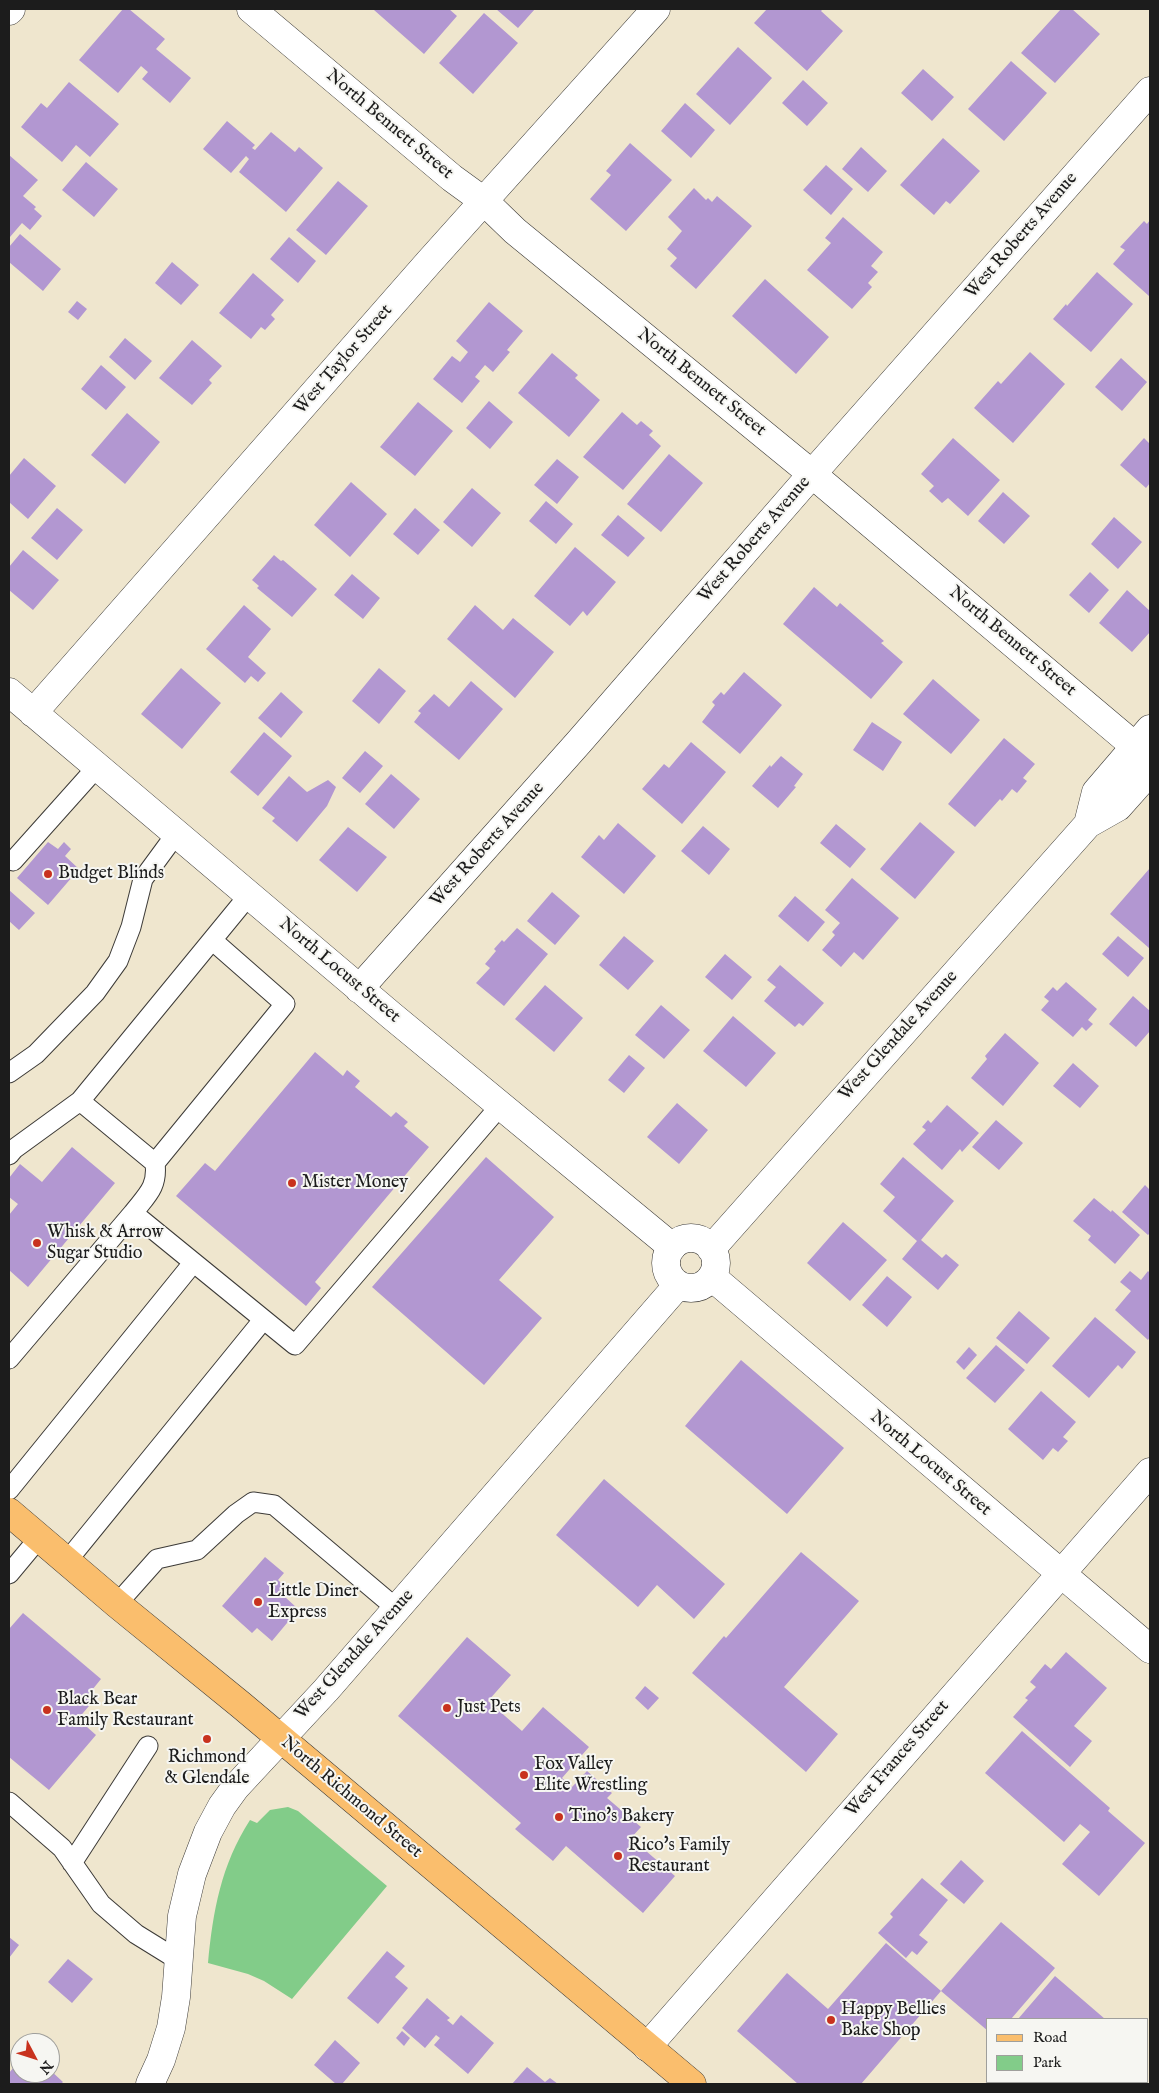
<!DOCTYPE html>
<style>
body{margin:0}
#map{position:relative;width:1159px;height:2093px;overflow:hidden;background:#efe6ce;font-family:"IM FELL English",serif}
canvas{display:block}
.frame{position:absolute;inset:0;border:10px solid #1c1c1c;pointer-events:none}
.legend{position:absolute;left:986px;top:2018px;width:162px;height:65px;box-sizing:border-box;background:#f6f6f2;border:1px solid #9f9f9c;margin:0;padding:6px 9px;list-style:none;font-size:15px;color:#1c1c1c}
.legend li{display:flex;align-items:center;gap:10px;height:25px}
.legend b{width:25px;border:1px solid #9f9f9c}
.north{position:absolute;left:10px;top:2033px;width:50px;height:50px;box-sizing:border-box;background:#f6f6f2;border:1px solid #9f9f9c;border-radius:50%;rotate:130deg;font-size:14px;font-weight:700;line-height:20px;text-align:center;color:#1c1c1c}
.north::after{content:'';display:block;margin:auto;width:18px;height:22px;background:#c8321e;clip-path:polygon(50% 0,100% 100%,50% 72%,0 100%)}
</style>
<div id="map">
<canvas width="1159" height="2093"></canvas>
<div class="frame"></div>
<ul class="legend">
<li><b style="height:6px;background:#fabe6d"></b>Road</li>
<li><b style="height:14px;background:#82cc89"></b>Park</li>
</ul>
<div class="north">N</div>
</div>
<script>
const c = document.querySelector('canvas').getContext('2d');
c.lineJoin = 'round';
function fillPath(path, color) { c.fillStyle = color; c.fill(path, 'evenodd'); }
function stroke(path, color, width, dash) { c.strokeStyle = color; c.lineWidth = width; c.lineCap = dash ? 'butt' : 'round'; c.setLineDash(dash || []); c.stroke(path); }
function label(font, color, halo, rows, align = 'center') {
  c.font = font + ' "IM FELL English",serif'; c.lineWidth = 4; c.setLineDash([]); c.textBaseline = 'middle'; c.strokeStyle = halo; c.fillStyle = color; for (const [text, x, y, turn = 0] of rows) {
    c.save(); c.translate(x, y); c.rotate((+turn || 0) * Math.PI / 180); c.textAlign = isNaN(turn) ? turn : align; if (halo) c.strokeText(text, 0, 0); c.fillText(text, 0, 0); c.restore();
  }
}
fillPath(new Path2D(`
 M288,1807l10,4 89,75 -95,113 -28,-18 -16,-7 -40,-11c5,-52 13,-98 42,-143l7,3 13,-13z`), '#82cc89');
fillPath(new Path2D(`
 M123,9h6l36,30 -9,10 35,29 -21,25 -28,-24 6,-7 -7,-6 -23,27 -39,-33z
 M375,9h74l8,7 -33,38 -50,-44z
 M496,9h39l-17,19z
 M767,9h56l-2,2 22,20 -36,40 -53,-48z
 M1061,9h11l28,25 -45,49 -34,-30z
 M484,13l34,30 -45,51 -34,-31z
 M738,47l34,31 -42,47 -34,-31z
 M1011,61l36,32 -43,48 -36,-32z
 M923,69l31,28 -22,24 -31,-28z
 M803,80l25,23 -21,23 -25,-23z
 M69,82l50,42 -29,33 -14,-12 -14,17 -41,-35 20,-24 6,5z
 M685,103l30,27 -24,28 -30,-27z
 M227,121l28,24 -3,3 3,2 16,-18 24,20 4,-5 24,21 -37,44 -47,-40 10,-13 -3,-3 -15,17 -28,-24z
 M943,138l37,33 -30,33 -4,-3 -12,14 -34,-30z
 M630,143l42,37 -46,51 -36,-32 21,-24 -5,-4z
 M861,147l26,24 -19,21 -26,-23z
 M9,155l29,25 -15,16 13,11 -2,2 8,7 -12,14 -8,-7 -12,14z
 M86,162l32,27 -24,28 -32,-27z
 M826,165l27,24 -22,26 -28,-25z
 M338,181l30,25 -42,49 -30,-25z
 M694,188l12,12 2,-2 4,4 5,-6 35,30 -56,63 -26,-23 7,-8 -10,-9 15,-18 -14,-14z
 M843,217l40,35 -12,14 7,6 -10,11 4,4 -20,22 -45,-39 24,-27 -6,-5z
 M1150,220v75l-1,1 -36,-32 12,-14 -5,-3 24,-26 3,3z
 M20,234l41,35 -18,22 -34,-29v-15z
 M289,237l27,24 -18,22 -28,-24z
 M172,262l27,23 -18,20 -26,-22z
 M1097,272l36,32 -42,48 -38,-33 13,-15 1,2z
 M253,273l31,27 -13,15 4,4 -10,11 -4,-3 -10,12 -32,-26z
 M765,279l64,58 -33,37 -64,-58z
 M77,301l10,8 -9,11 -10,-8z
 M489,302l34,29 -16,19 3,2 -17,20 -8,-7 -10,12 5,4 -18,22 -29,-24 19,-23 8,6 8,-10 -12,-11z
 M125,338l27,23 -17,19 -26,-23z
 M192,340l30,26 -13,14 3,3 -20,22 -33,-27z
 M1030,352l35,32 -52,59 -39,-35 24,-27 3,3z
 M552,353l26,22 -3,3 25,22 -31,37 -51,-44z
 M1121,358l26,24 -25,29 -27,-24z
 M101,365l25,22 -20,23 -25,-21z
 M489,401l24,21 -23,27 -24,-21z
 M418,402l35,29 -38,45 -35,-29z
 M622,412l15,13 4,-4 12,10 -4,4 12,11 -38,44 -40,-33z
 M127,413l33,29 -35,42 -34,-29z
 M953,438l47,42 -32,36 -20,-18 -6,5 -13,-12 5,-5 -13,-12z
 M1144,438l6,6v39l-4,5 -26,-23z
 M669,454l34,29 -42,49 -34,-28z
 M24,458l32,28 -28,33 -19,-17v-26z
 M557,459l22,18 -22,27 -23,-19z
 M351,482l36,32 -37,43 -36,-32z
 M472,488l29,25 -29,34 -29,-25z
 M1003,492l27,24 -26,28 -26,-23z
 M546,501l27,23 -17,20 -27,-23z
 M57,508l26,22 -26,30 -26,-22z
 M415,508l25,22 -22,25 -25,-21z
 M618,515l27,23 -17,19 -27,-22z
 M1114,517l28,25 -24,27 -27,-25z
 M575,547l41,35 -29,34 -4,-5 -13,15 -36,-30z
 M23,550l36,30 -26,30 -24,-20v-23z
 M274,555l7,6 2,-1 34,29 -25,28 -35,-29 2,-2 -7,-6z
 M1090,572l19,18 -20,23 -20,-18z
 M352,574l28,24 -17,21 -29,-24z
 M814,587l23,20 3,-4 44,38 -3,2 22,19 -32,37 -88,-75z
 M1127,590l23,21v21l-18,20 -33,-29z
 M244,605l27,24 -23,28 18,16 -8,9 -7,-6 -6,7 -39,-34z
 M475,605l28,25 10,-12 41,34 -39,46 -68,-59z
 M181,668l40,35 -39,46 -41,-35z
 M379,668l27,23 -27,33 -27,-23z
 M744,672l38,33 -42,49 -38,-32 13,-17 -3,-3 9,-10 3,3z
 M933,679l47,41 -29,34 -48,-40z
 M471,681l32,28 -44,51 -45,-38 7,-9 -3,-2 16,-17 15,13z
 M281,692l22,20 -22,26 -23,-20z
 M872,722l30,20 -19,29 -30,-21z
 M264,732l28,24 -34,40 -28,-24z
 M1004,738l31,26 -12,14 4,3 -10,12 -5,-4 -10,12 -2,-2 -25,28 -27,-23z
 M691,742l35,30 -44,52 -40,-35 22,-25 5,4z
 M365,751l18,15 -23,27 -18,-15z
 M781,756l22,18 -9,12 2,1 -18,21 -26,-22 18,-21 1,2z
 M391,774l29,25 -26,30 -29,-25z
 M289,776l18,16 21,-12 8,7 -9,19 -30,36 -25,-21 3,-3 -13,-10z
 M920,822l35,30 -40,47 -35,-30z
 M618,823l38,33 -32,38 -43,-37 18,-22 5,5z
 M836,824l30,25 -16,19 -30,-25z
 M703,826l27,23 -21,26 -28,-24z
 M348,827l39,30 -30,35 -38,-32z
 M48,842l10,7 6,-7 7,7 -6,7 14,13 -31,36 -31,-27z
 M1150,868v79l-1,1 -39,-34z
 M852,878l47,40 -36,42 -9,-8 -13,15 -19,-17 13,-15 -3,-3 8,-9 -15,-13z
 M9,890l26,23 -16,17 -10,-9z
 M552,892l28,24 -25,29 -28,-24z
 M795,896l30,26 -17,20 -30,-26z
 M517,928l31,26 -44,52 -28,-23 14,-15 -5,-4 11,-13 -2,-2 8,-9 2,2z
 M624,936l30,25 -26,29 -29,-25z
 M1118,936l26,22 -16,19 -26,-23z
 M725,954l27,23 -20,23 -27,-23z
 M780,965l44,38 -21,23 -4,-3 -4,4 -31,-26 12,-14 -9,-7z
 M1066,982l31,27 -9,11 5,4 -7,7 -4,-4 -9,10 -32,-27 8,-9 -5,-4 9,-10 4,4z
 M545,985l38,33 -29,34 -39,-33z
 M1133,996l17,15v20l-14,16 -27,-23z
 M661,1005l29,25 -26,29 -29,-24z
 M733,1016l43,37 -30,34 -43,-36z
 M1005,1033l34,30 -36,43 -32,-28 16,-19 -2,-3z
 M315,1052l28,24 4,-6 13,11 -5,6 36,30 5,-5 12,10 -4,4 25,21 -114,135 6,6 -15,18 -130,-110 29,-33 10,8z
 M629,1055l16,13 -21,25 -16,-13z
 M1073,1063l26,23 -19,22 -27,-22z
 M677,1103l31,27 -29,34 -32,-27z
 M947,1105l32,28 -17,19 -2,-3 -18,21 -29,-26 13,-14 -4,-3 6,-7 3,3z
 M996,1120l27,23 -24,27 -27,-23z
 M72,1147l43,36 -87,104 -19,-17v-55l9,-11 -9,-7v-19l11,-14 22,18z
 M486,1157l68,60 -55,63 43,38 -58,67 -112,-98z
 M903,1157l51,44 -33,39 21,18 4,-4 13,11 -21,25 -36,-31 15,-18 -34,-30 12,-14 -15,-13z
 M1145,1185l5,5v43l-2,2 -26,-23z
 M1094,1198l17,14 1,-2 28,25 -25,29 -27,-24 3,-4 -18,-15z
 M843,1222l44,38 -37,41 -43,-38z
 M1130,1271l11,9 7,-9 2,2v64l-2,3 -33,-30 16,-19 -11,-9z
 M887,1276l25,21 -25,30 -25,-22z
 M1019,1311l31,27 -23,26 -31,-26z
 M1095,1317l41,35 -14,17 -4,-4 -29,33 -37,-32z
 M996,1345l29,25 -30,33 -29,-25z
 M969,1347l8,8 -13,15 -8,-8z
 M741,1360l103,88 -57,66 -102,-88z
 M1041,1391l35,31 -13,15 5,4 -10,11 -5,-4 -10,12 -35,-31z
 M604,1479l121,105 -31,35 -37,-34 -19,22 -82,-72z
 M801,1552l58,49 -75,86 54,47 -32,38 -114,-99 32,-37 2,2z
 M265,1557l19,16 -6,7 12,11 -5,6 12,11 -7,7 2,2 -20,24 -15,-13 -5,5 -30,-27z
 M23,1613l78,66 -13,16 6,5 -16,19 18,16 -47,55 -40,-33v-128z
 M467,1637l44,38 -23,26 34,30 21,-24 46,40 -27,31 10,9 15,-16 25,22 -5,5 34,29 -10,11 44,38 -32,37 -77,-67 -13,15 -38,-32 6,-6 -123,-107z
 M1066,1652l41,36 -33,38 18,15 -22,26 -57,-50 15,-17 -3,-2 11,-11 -6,-5 15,-18 6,5z
 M645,1686l14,12 -11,12 -13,-12z
 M1022,1731l88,77 -2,3 37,32 -46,53 -37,-32 28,-32 -10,-8 -16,18 -79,-69z
 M961,1860l23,21 -20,23 -24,-20z
 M922,1878l26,22 -29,35 9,7 -11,13 -5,-4 -6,7 -28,-25 15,-16 -3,-3z
 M1001,1922l54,46 -44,51h-23v12l-47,-40z
 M9,1937l10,8 -10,13z
 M886,1943l55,48 -80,93h-63l-61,-53 50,-58 41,36z
 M387,1951l18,15 -10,11 13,11 -30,36 -31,-26z
 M68,1959l25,20 -21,24 -24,-21z
 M1055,1976l50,43h-87z
 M427,1998l23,20 -3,2 6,5 8,-10 33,28 -26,31 -34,-29 6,-7 -4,-3 -11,13 -23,-20z
 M402,2031l8,7 -6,8 -8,-8z
 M335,2040l25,23 -18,21h-6l-22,-19z
 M20,2060v13h30v-3l13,12 -2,2h-52v-11z
 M527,2067l18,15 5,-4 8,6h-46z
 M987,2082h84l-2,2h-85z`), '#b297d1');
const service = new Path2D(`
 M13,861l84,-94
 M9,1073l27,-19 59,-61 23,-32 13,-34 12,-48 33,-45
 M80,1101l169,-206
 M9,1155l5,-6 66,-48 75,62c3,24 -8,32 -22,50l162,132 205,-239
 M155,1163l130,-159 -73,-64
 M9,1359l124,-146
 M9,1490l184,-227
 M67,1561l196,-241
 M9,1574l30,-36
 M117,1604l40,-45 40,-9 39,-36 17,-12 21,3 123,104
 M9,1802l53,46 39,56 35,30 42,26
 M72,1863l76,-117`);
const minor = new Path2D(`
 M251,9l201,169 33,24 30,29 297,243 338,285
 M9,11l2,-2
 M9,692l383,324 280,231
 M33,713l396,-451 227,-253
 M359,989l220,-247 233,-268 338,-383
 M712,1277l438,372
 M647,2047l503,-575`);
const tertiary = new Path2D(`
 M1088,824l8,-32 54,-63
 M666 1263a25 25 0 1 1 50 0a25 25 0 1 1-50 0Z
 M711,1249l377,-425 30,-17 32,-36
 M150,2084l11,-24 10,-32 5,-31 6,-81 10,-42 16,-42 14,-26 13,-18 91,-98 352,-405`);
const primary = new Path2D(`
 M9,1512l108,92 124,101 451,379`);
stroke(service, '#3c3a37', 21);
stroke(minor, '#3c3a37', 29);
stroke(tertiary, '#3c3a37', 29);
stroke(primary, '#3c3a37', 29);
stroke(service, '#fff', 19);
stroke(minor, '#fff', 28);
stroke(tertiary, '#fff', 28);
stroke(primary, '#fabe6d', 28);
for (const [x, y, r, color] of [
 [48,874,5,"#c8321e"],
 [292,1183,5,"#c8321e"],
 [37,1243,5,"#c8321e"],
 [258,1602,5,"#c8321e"],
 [447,1708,5,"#c8321e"],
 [47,1710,5,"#c8321e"],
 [207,1739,5,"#c8321e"],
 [524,1775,5,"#c8321e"],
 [559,1817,5,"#c8321e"],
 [618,1856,5,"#c8321e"],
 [831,2020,5,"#c8321e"]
]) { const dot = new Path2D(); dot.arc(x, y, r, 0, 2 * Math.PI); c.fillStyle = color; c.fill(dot); stroke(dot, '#f6f6f2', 2); }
label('18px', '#1c1c1c', '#f6f6f2', [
 ["North Bennett Street",389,125,40],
 ["West Roberts Avenue",1022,236,-49],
 ["West Taylor Street",344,360,-49],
 ["North Bennett Street",701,383,39],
 ["West Roberts Avenue",755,540,-49],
 ["North Bennett Street",1012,642,40],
 ["West Roberts Avenue",488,845,-48],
 ["North Locust Street",339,971,40],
 ["West Glendale Avenue",899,1036,-48],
 ["North Locust Street",930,1464,40],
 ["West Glendale Avenue",355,1655,-48],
 ["West Frances Street",898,1759,-49],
 ["North Richmond Street",351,1798,40]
]);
label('18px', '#1c1c1c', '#f6f6f2', [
 ["Budget Blinds",58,874],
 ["Mister Money",302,1183],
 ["Whisk & Arrow",47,1233],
 ["Sugar Studio",47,1254],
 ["Little Diner",268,1592],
 ["Express",268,1613],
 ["Black Bear",57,1700],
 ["Family Restaurant",57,1721],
 ["Just Pets",457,1708],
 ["Richmond",207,1758,"center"],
 ["& Glendale",207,1779,"center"],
 ["Fox Valley",534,1765],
 ["Elite Wrestling",534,1786],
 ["Tino's Bakery",569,1817],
 ["Rico's Family",628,1846],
 ["Restaurant",628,1867],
 ["Happy Bellies",841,2010],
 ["Bake Shop",841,2031]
], 'left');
</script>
